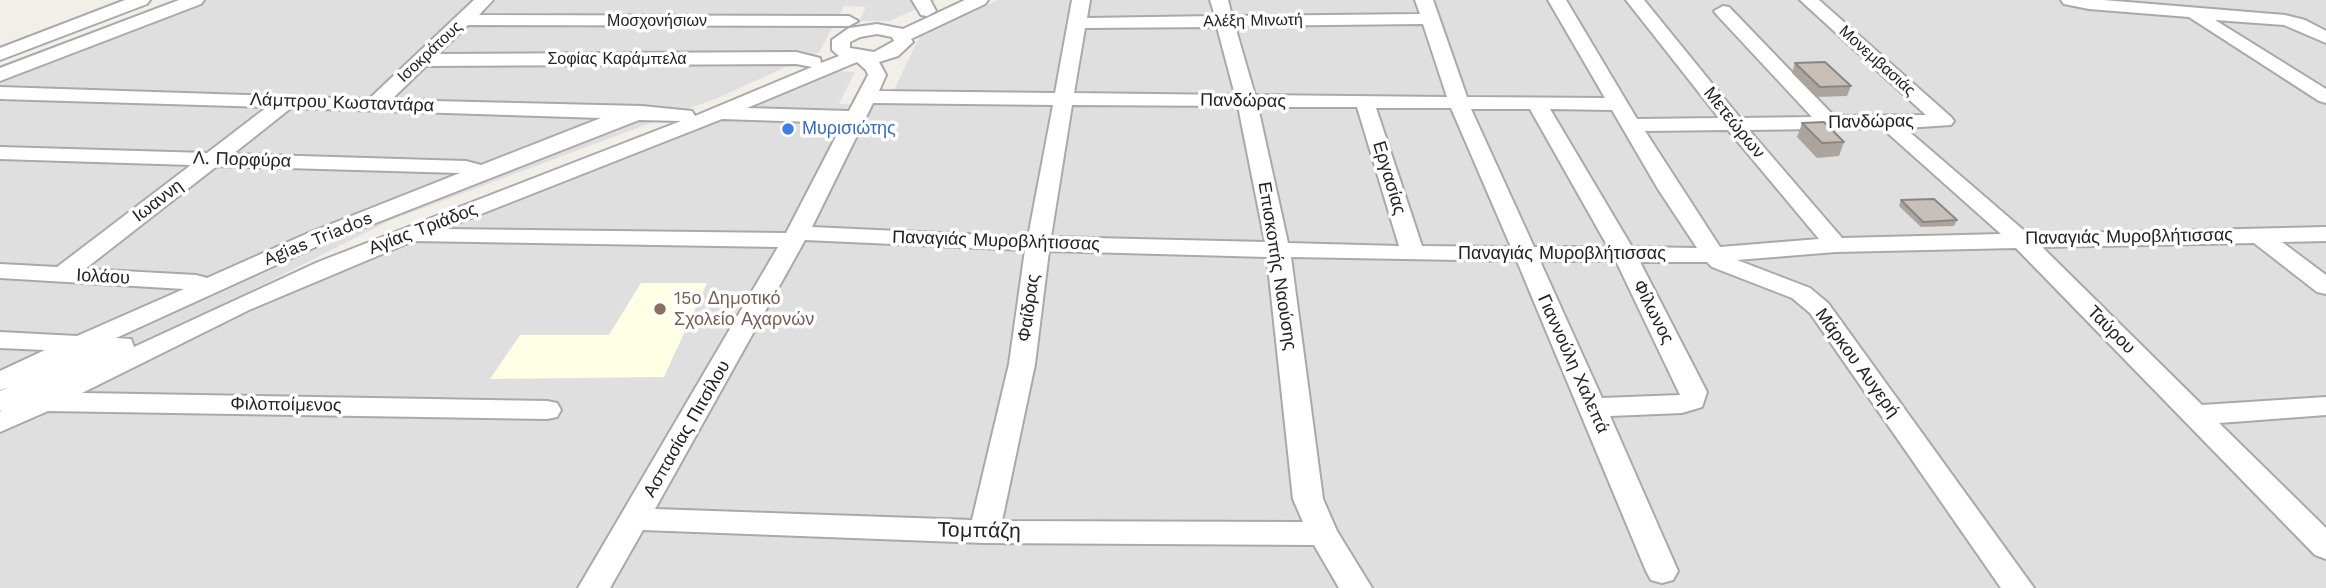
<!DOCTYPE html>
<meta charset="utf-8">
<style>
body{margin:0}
canvas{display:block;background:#f2efe9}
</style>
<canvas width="2326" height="588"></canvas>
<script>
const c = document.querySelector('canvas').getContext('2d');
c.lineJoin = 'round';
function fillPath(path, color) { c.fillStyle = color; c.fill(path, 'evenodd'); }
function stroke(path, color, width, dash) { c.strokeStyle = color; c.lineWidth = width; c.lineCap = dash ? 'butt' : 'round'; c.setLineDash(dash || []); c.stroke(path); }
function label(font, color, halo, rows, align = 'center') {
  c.font = font + ' "Work Sans",sans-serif'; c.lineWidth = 7; c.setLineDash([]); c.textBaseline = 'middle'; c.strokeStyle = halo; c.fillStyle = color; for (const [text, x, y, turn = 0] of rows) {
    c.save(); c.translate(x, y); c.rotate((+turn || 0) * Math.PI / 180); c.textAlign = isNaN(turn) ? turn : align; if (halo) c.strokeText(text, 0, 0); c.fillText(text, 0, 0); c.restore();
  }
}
fillPath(new Path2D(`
 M206,0h730l-46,21h-31l7,-14 -22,-1 -25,46 -99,45 -331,124 -151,76 180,-56 329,-131 89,-39 19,1 -16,32 47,2 34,-70 78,-36h1328v588h-2326v-509z`), '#e0dfdf');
fillPath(new Path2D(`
 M641,283h66l-43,94 -174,2 30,-44h89z`), '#ffffe5');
const minor = new Path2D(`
 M125,0h25l-3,4 -147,56v-12z
 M179,0h25l-3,4 -201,77v-13z
 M474,0h19l-14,15 370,1 9,5 -9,5 -381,-1 -30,29 358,-2 24,6 1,5 18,-7 -7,-6v-10l17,-12 28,-4 26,5 62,-29h23l-3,4 -74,35 2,3 -15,14 -19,6 7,13 -7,16 176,2 17,-93h18l-3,18 128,-2 -5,-16h18l4,16 188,-2 -5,-14h18l34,97 138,1 -57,-98h18l71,119 82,-1 -93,-118h18l96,118 72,-1 -95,-102 -3,-4 9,-5 6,1 105,109 92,-1 -126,-115h19l132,117 3,4 -3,4 -46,3 123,106 298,-7v14l-44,1 44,33v19l-9,-2 -63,-49 -212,4 160,158 124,-8v18l-107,8 107,105v31l-11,-4 -299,-307 -180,4 -99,8 73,28 18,15 206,285h-33l-191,-275 -18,-15 -80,-31 -5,-5h-67l67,130 -5,15 -20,6 -72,3 68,155 -5,9 -11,3 -11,-3 -5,-9 -129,-310 -226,-4 32,242 14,32 35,57h-33l-25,-43 -330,-2 -341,-13 -33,58h-32l200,-341 -365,-6 -164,69 -167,83 465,8 10,2 4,7 -4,7 -10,2 -499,-8 -48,21v-20l2,-2 -2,1v-20l7,-3 -7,2v-19l45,-21 -45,-2v-16l77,4 107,-47 -184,-11v-14l57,3 134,-102 -191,-6v-12l207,6 60,-46 -267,-8v-12l369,12zM1423,24l24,73 -192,-2 -20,-69zM1217,27l18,68 -161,-2 11,-65zM877,34l15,3 2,4 -20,11 -24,-4v-6l10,-5zM857,62l9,8 2,5 -19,36 -102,-3zM796,64l16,3 -117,49 -3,-5 -50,-5 -251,-6 35,-34zM873,103l180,2 -25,132 -216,-10zM1072,105l166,1 27,136 -214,-5zM1258,107h99l42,139 -111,-3zM291,108l310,10 -120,47 -15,-4 -233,-7zM1376,108h75l60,139 -89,-1zM1471,109h59l78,138h-74zM1550,109l62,1 46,79 39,59 -65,-1zM722,119l121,4 -57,110 -343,-4zM639,120l42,1 -363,141 -184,85 -3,-8 -15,-1 206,-94zM1882,128l119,106 -159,4 -93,-108zM1728,130l91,109 -99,8 -75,-116zM217,166l243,7 -154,61 -99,44 -11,-3 -111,-6zM805,240l220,10 -16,114 -37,156 -317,-11zM1049,251l218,6 26,242 10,23 -301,-1 33,-157zM1540,261h76l64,134 -78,3z
 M912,0h18l6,11 -9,5 -6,-1z
 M2061,0h42l182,15 20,5 21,11v12l-42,-18 -69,-5 111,69v14l-7,-2 -130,-84 -100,-8 -25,-5z`);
stroke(minor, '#a9a9a9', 4);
fillPath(minor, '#fff');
fillPath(new Path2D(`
 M1795,63l56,23 -4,10 -31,1 -24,-24z
 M1802,123l42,19 -5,14 -22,2 -20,-21z
 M1901,200l56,20 -3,6 -33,1 -22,-21z`), '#aba49e');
const building = new Path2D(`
 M1825,62l26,24 -31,1 -25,-24z
 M1824,122l20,20 -22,1 -20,-20z
 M1934,199l23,21 -34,2 -22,-22z`);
fillPath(building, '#c7bfb8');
stroke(building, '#8b8681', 2);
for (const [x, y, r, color] of [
 [788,129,7,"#3f7fe0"],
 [660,309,7,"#8d6e63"]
]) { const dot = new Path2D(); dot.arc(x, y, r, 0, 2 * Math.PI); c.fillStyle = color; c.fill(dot); stroke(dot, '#fff', 2.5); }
label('16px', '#222', '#fff', [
 ["Μοσχονήσιων",657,21],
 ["Αλέξη Μινωτή",1253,21,-1],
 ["Ισοκράτους",430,52,-43],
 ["Σοφίας Καράμπελα",617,59],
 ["Μονεμβασιάς",1877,61,42]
]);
label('18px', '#222', '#fff', [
 ["Πανδώρας",1243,101,1],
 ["Λάμπρου Κωσταντάρα",342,103,2],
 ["Πανδώρας",1871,122,-1],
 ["Μετεώρων",1734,123,51],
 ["Λ. Πορφύρα",242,160,2],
 ["Εργασίας",1389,178,73],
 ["Ιωαννη",158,201,-37],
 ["Αγίας Τριάδος",423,229,-21],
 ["Παναγιάς Μυροβλήτισσας",2129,237,-1],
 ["Agias Triados",318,239,-22],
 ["Παναγιάς Μυροβλήτισσας",996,241,2],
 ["Παναγιάς Μυροβλήτισσας",1562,254],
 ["Επισκοπής Ναούσης",1277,266,81],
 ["Ιολάου",103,277,3],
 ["Φαίδρας",1029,308,-82],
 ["Φίλωνος",1653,312,63],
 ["Ταύρου",2111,330,45],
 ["Μάρκου Αυγερή",1857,363,54],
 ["Γιαννούλη Χαλεπά",1573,364,66],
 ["Φιλοποίμενος",286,405,1],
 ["Ασπασίας Πιτσίλου",687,429,-60]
]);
label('18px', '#366cbe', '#fff', [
 ["Μυρισιώτης",802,129]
], 'left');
label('18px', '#785e54', '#fff', [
 ["15ο Δημοτικό",674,299],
 ["Σχολείο Αχαρνών",674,320]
], 'left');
label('21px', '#222', '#fff', [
 ["Τομπάζη",979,531,1]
]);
</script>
